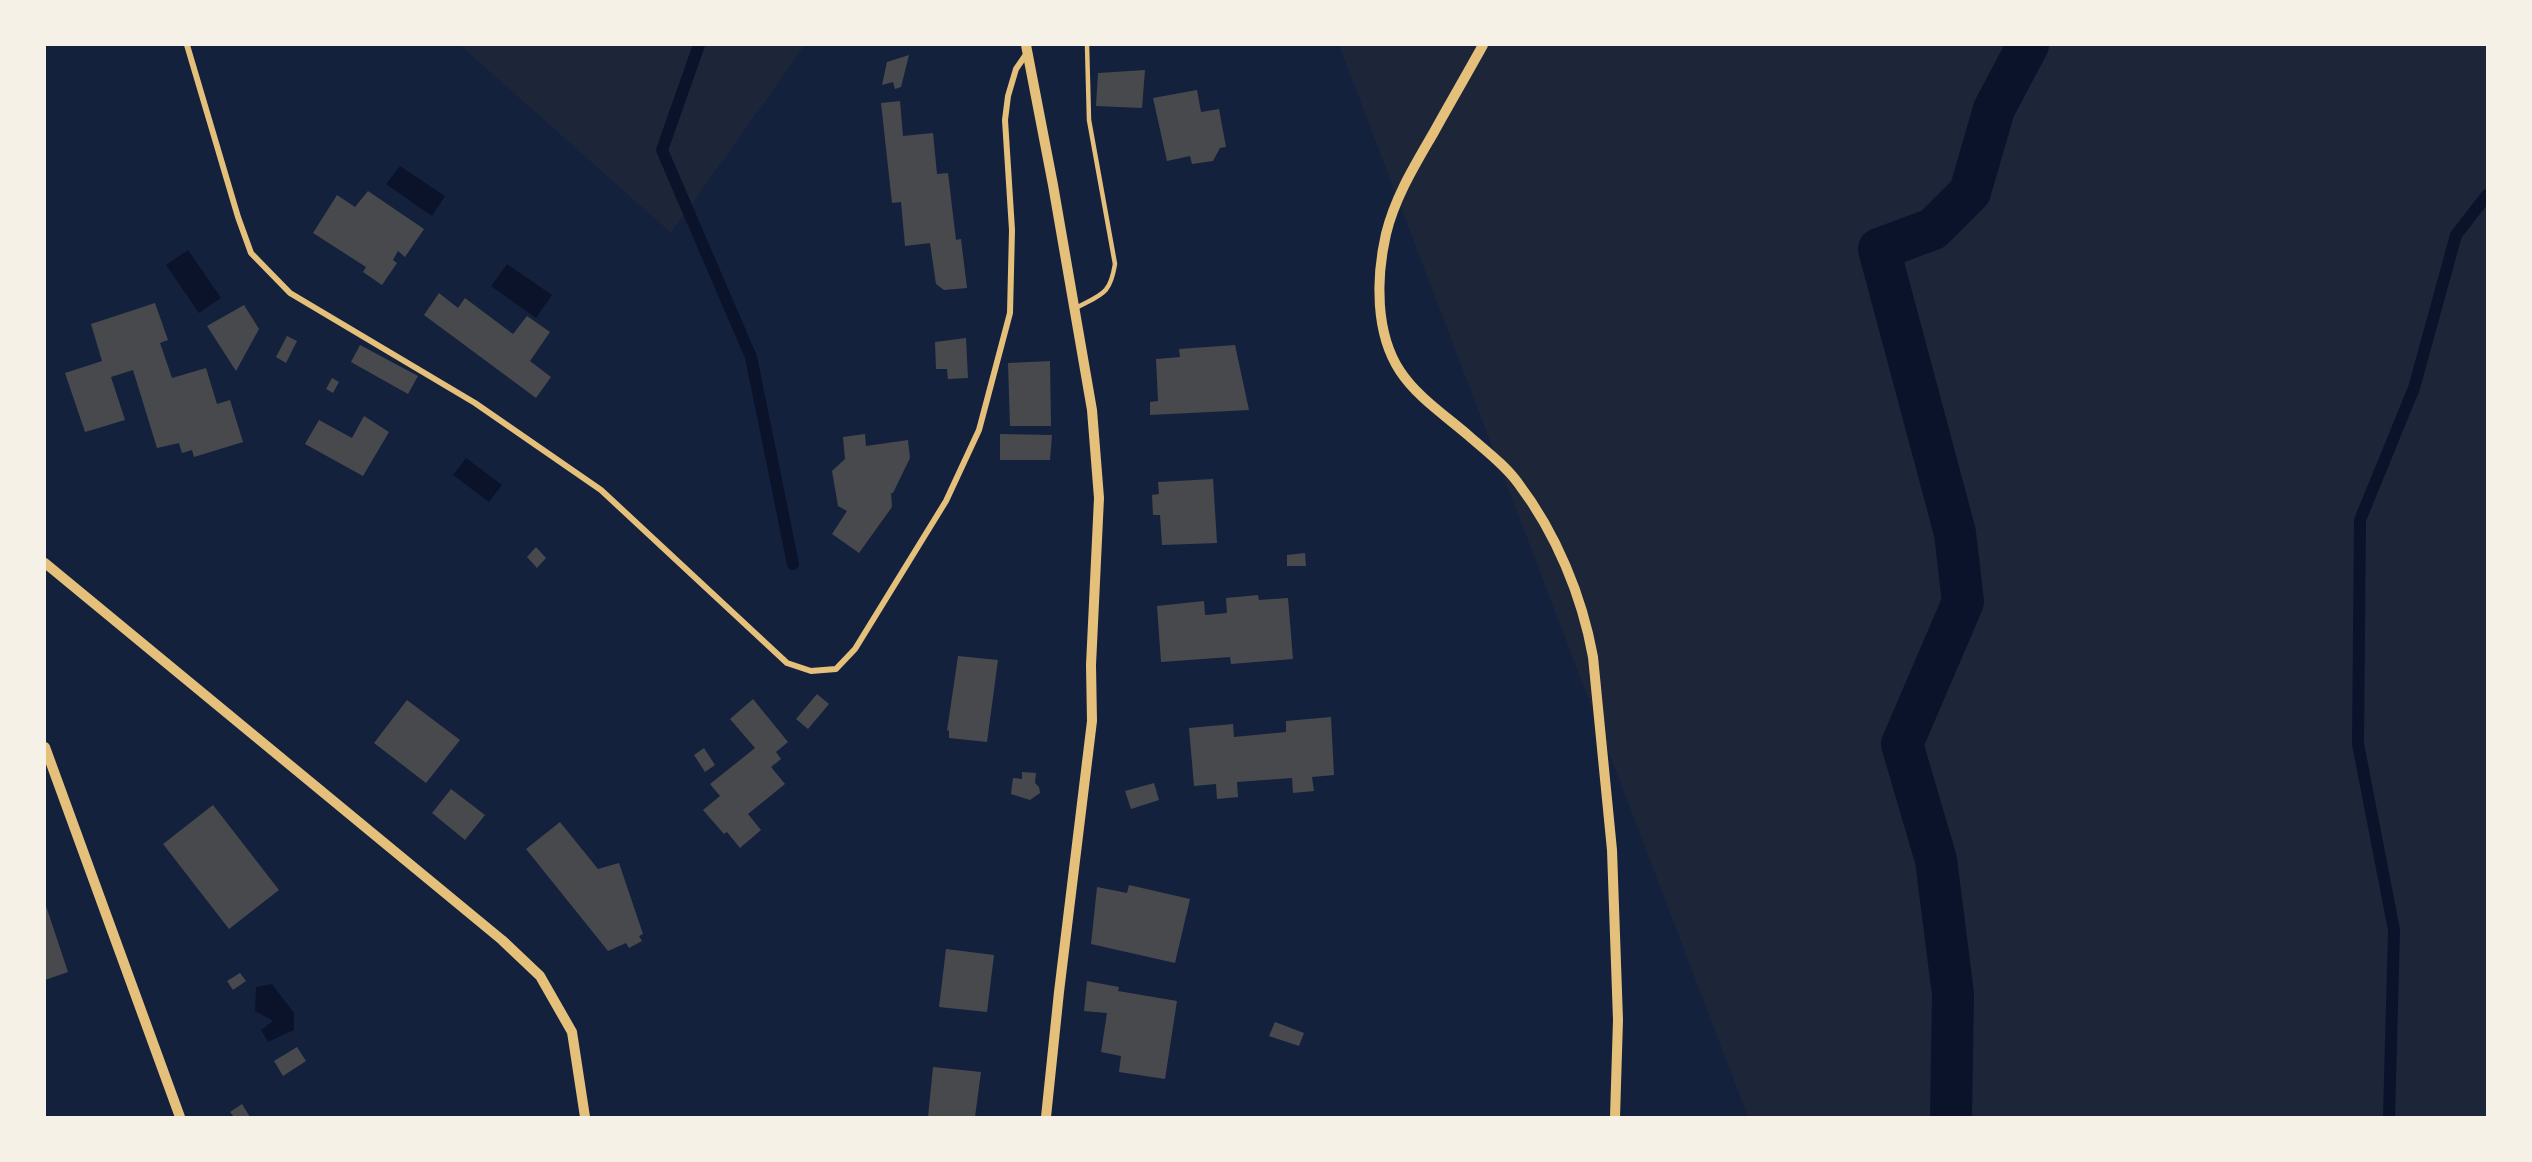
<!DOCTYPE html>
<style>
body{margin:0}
#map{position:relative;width:2532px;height:1162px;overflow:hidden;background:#14213d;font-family:"Noto Sans",sans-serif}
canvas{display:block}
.frame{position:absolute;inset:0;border:46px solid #f6f1e7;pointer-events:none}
</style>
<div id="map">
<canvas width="2532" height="1162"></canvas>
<div class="frame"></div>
</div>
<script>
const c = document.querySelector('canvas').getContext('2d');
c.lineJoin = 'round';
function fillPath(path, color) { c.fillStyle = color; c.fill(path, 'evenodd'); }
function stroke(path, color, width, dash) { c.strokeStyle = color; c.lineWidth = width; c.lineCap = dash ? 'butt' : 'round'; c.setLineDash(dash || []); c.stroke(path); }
fillPath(new Path2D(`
 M460,45h345l-134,188z
 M1339,45h1148v1072h-739z`), '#1d2539');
fillPath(new Path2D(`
 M400,166l45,30 -13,20 -46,-32z
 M188,250l33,48 -22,15 -33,-48z
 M507,264l45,31 -16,23 -45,-32z
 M466,458l36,27 -13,17 -36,-27z
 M272,984l22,29v17l-26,12 -7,-12 12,-9 -18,-10 1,-24z`), '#0b132b');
stroke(new Path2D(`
 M699,45l-37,105 89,207 42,207
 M2389,1117l5,-187 -36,-186 2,-224 54,-132 42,-153 31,-40`), '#0b132b', 12);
stroke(new Path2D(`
 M1951,1117l2,-123 -17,-134 -34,-116 61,-142 -8,-69 -76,-284 54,-20 37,-37 24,-83 34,-64`), '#0b132b', 42);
fillPath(new Path2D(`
 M909,55l-8,32 -6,2 -2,-7 -11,3 5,-23z
 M1145,70l-3,38 -46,-2 2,-33z
 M1197,90l4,22 18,-3 7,38 -6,1 -7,13 -21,3 -2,-8 -23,5 -14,-63z
 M900,101l3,35 30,-3 4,41 11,-1 8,67 5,-1 6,49 -23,2 -8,-6 -6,-41 -25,3 -4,-44 -9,1 -11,-100z
 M368,191l56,38 -19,28 -7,-6 -5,9 4,3 -15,22 -19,-13 3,-5 -53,-34 24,-38 18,12z
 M439,293l19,15 7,-10 48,36 14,-18 23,16 -20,29 21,16 -15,21 -112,-83z
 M155,303l13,37 -8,3 12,35 34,-10 11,36 13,-4 13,42 -49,15 -2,-7 -10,3 -3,-10 -22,5 -24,-78 -22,7 14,43 -40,12 -20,-59 37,-12 -11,-37z
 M244,305l15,24 -23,42 -29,-45z
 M287,336l10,5 -11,22 -10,-6z
 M966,338l2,40 -20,1 -1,-10h-11l-1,-27z
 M360,345l58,31 -10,18 -57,-32z
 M1235,345l14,65 -99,5v-13l8,-1 -2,-42 24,-2 -1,-8z
 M1050,361l1,65h-41l-2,-63z
 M332,378l7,4 -6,11 -7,-4z
 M364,416l25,16 -26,44 -58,-32 14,-24 33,18z
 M865,434l1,12 42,-6 2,18 -17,35h-2l1,14 -33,46 -27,-19 15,-23 -9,-5 -6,-35 13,-12 -2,-22z
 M1000,434l52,1 -2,25h-50z
 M1213,479l4,64 -55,2 -2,-30h-7l-1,-20 7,-1 -1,-12z
 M536,547l10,11 -9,10 -10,-11z
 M1305,553l1,13h-19v-11z
 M1258,595l1,5 29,-2 5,61 -62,5 -1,-7 -69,5 -4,-56 47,-5 1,14 22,-2 -1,-15z
 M958,656l40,4 -11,82 -38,-4v-8l-2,1z
 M817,694l12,10 -21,25 -12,-10z
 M753,699l35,43 -12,10 5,7 -10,8 14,17 -37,30 13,16 -21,18 -13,-16 -3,2 -21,-24 17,-14 -10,-12 45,-36 -25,-29z
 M407,700l53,40 -34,43 -52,-40z
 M1331,717l3,58 -22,2 2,14 -21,2 -1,-15 -55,4 1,15 -21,2 -1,-15 -22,2 -5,-58 44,-4 1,13 52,-5v-11z
 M704,748l11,17 -10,7 -11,-17z
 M1022,772l14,1 -1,10 4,4 1,6 -10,7 -19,-6 2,-16 9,1z
 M1154,783l5,17 -28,9 -6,-18z
 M451,789l34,26 -20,25 -33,-27z
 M213,805l66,85 -50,39 -66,-85z
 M560,822l38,47 21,-6 24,71 -4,2 3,5 -13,7 -3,-5 -18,8 -82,-102z
 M1129,885l61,14 -15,64 -84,-19 6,-57 30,6z
 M45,903l23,69 -23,8z
 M946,949l48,6 -7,57 -48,-5z
 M240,973l6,8 -13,9 -6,-9z
 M1087,981l32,6 -1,4 59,10 -12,78 -46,-7 2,-16 -20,-4 6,-39 -23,-2z
 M1275,1022l29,11 -5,13 -30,-10z
 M297,1047l9,14 -23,15 -9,-15z
 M933,1067l48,5 -6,45h-47z
 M242,1104l8,13h-16l-4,-5z`), '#48494c');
stroke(new Path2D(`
 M1076,308c26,-14 34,-13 39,-44l-26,-144 -2,-75`), '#e5c07b', 4.5);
stroke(new Path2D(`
 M187,45l51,172 13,36 39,40 185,110 126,87 186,173 24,8 25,-2 19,-20 91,-148 33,-71 31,-117 2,-83 -7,-110 3,-24 8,-27 11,-16`), '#e5c07b', 6);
stroke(new Path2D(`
 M1026,45l27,140 39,225 7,88 -8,167 1,56 -33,271 -13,125
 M1483,45c-16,29 -33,58 -49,87 -19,33 -39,65 -48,102 -10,44 -11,99 14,137 17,26 46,45 69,65 17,15 36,29 49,47 38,50 64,113 75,174l19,193 6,170 -3,97
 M45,563l457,377 38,36 32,56 13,85
 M45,747l135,370`), '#e5c07b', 10);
</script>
